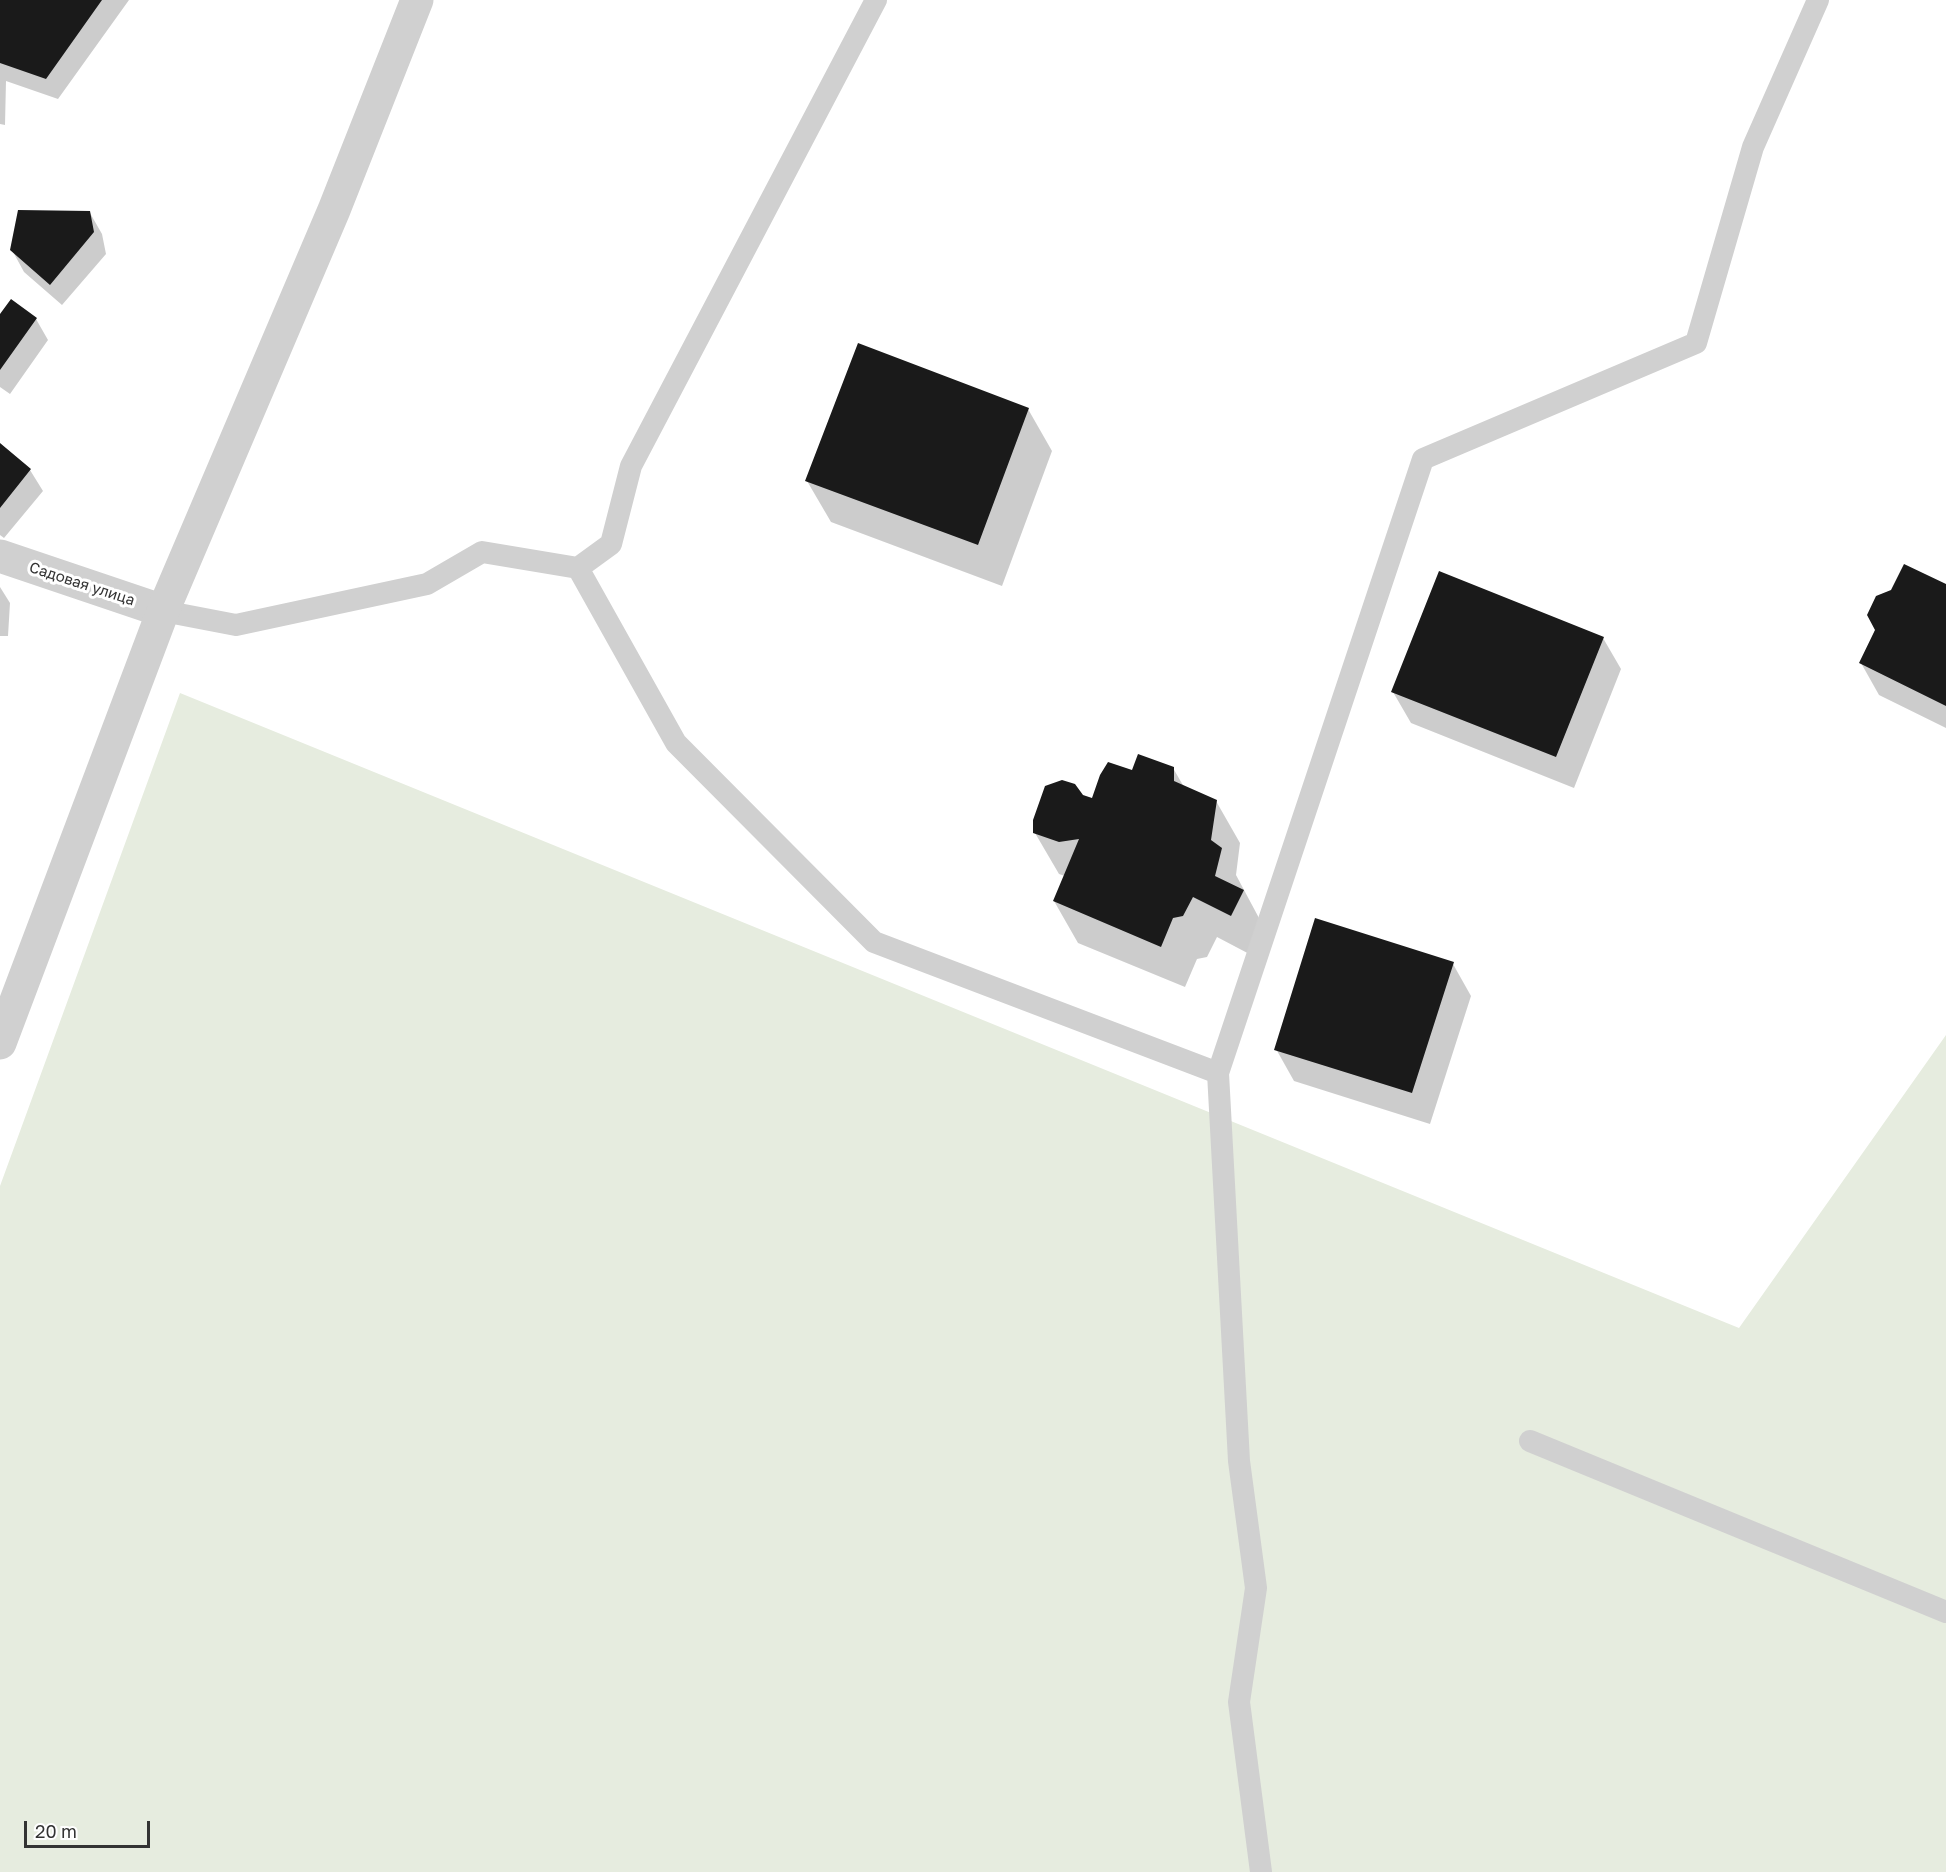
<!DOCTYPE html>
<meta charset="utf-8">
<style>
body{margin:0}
#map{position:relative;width:1946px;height:1872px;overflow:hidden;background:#fff;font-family:"Golos Text",sans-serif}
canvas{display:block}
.scale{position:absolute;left:24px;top:1821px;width:126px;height:27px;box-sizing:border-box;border:3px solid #333;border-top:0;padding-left:8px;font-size:18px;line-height:21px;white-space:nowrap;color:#333;-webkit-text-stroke:4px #fff;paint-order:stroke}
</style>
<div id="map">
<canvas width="1946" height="1872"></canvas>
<div class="scale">20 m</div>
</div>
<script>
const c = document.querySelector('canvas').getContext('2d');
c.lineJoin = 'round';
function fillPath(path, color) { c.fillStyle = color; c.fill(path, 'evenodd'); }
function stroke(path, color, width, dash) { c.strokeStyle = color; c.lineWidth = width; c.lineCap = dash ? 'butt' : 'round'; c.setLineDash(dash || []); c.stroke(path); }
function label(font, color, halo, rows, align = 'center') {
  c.font = font + ' "Golos Text",sans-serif'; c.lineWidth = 6; c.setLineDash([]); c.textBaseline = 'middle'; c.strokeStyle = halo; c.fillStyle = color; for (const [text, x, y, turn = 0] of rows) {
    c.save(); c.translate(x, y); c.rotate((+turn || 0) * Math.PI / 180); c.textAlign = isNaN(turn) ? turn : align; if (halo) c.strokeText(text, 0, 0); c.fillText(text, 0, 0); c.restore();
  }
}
fillPath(new Path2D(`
 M180,693l1559,635 207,-293v837h-1946v-686z`), '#e6ecdf');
fillPath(new Path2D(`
 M0,0h129l-71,99 -52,-18 -1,44 -5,-1z
 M90,213l12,21 4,20 -44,51 -38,-33 -12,-22z
 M0,317l36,2 12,21 -38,54 -10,-7z
 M1028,409l24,42 -50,135 -171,-64 -24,-41z
 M0,445l30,25 13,21 -39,47 -4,-3z
 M1946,586v142l-67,-33 -18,-32 31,-72z
 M0,587l10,16 -2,33h-8z
 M1603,638l18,31 -47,119 -163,-65 -18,-31z
 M1173,768l11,19 32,14 24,42 -4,32 31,58 -12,24 -38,-20 -10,20 -10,2 -12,28 -107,-44 -24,-42 11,-25 -6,-2 -24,-41 47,-37 11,4 40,-28z
 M1453,964l18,32 -41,128 -136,-43 -18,-32z`), '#0003');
fillPath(new Path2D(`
 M0,0h102l-56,79 -46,-16z
 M18,210l72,1 4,21 -44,53 -40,-35z
 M11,299l26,19 -37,52v-56z
 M858,343l171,65 -51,137 -173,-64z
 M0,443l31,26 -31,39z
 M1904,564l42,20v122l-87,-43 16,-33 -8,-15 9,-19 15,-6z
 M1439,571l165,66 -48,120 -165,-65z
 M1138,754l36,13v14l43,19 -6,40 11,8 -7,28 29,14 -13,26 -38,-19 -10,19 -10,2 -12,29 -108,-46 26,-62 -20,3 -26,-9v-13l12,-34 17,-6 13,4 8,11 9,3 8,-23 8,-13 24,8z
 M1315,918l139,44 -42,131 -138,-43z`), '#1a1a1a');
stroke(new Path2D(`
 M578,568l33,-24 20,-78 245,-466
 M163,611l73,14 191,-41 55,-32 96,16 98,175 198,199 344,131 21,388 17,127 -17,114 22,170
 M1218,1073l205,-614 273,-116 57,-196 65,-147
 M1530,1441l416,171`), '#d0d0d0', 22);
stroke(new Path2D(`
 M0,556l163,55`), '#d0d0d0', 33);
stroke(new Path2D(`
 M0,1043l163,-432 171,-401 83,-210`), '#d0d0d0', 33);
label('15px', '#333', '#fff', [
 ["Садовая улица",82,584,18]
]);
</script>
